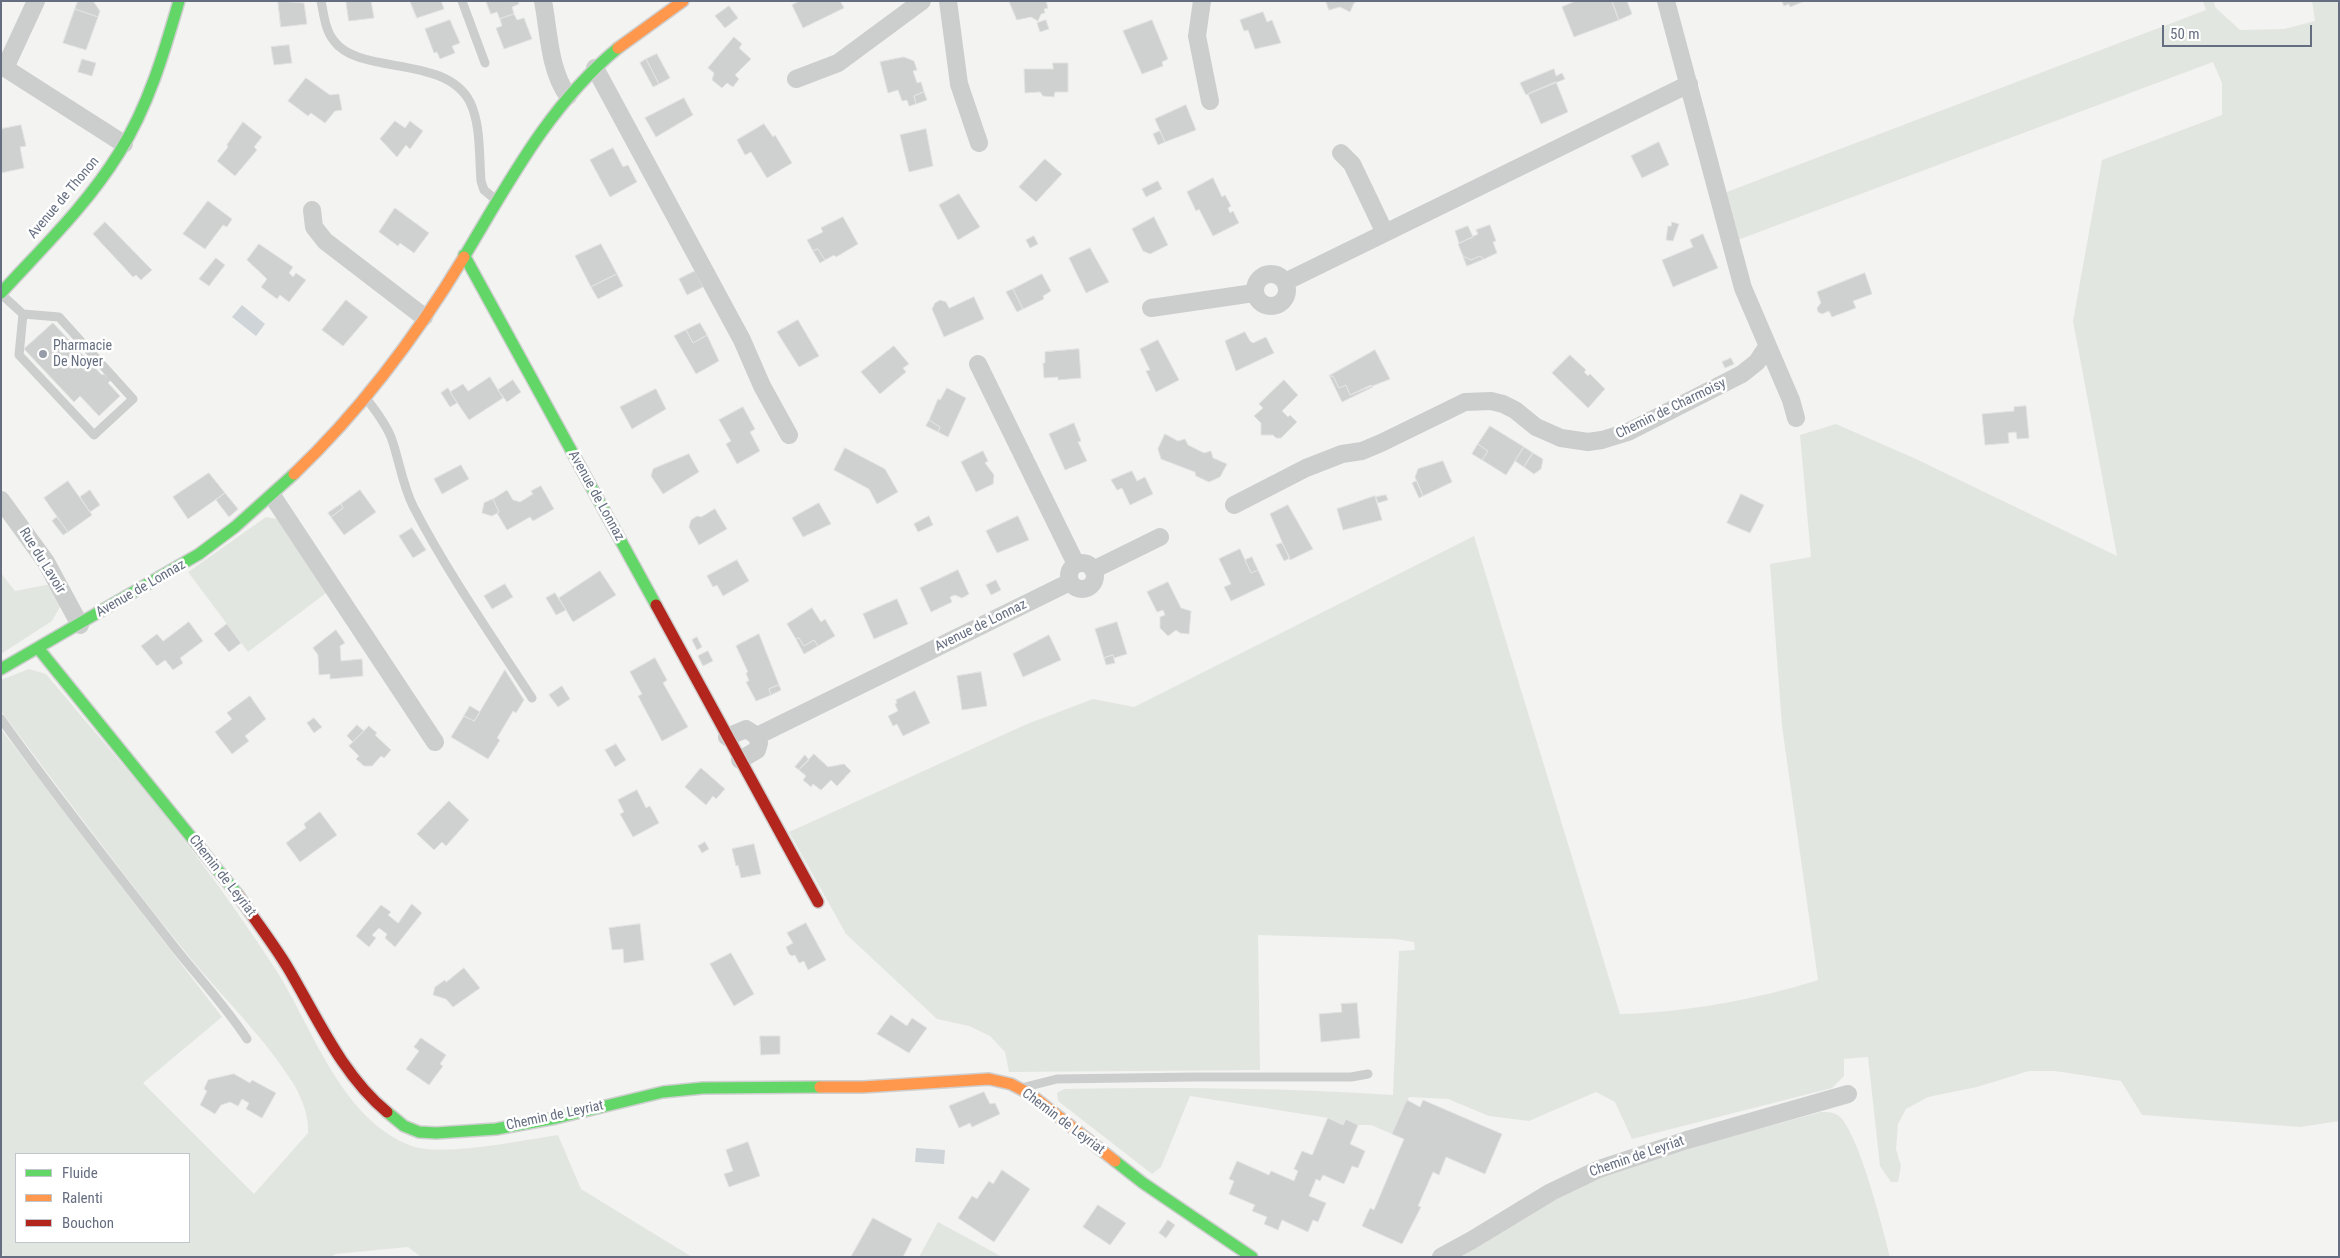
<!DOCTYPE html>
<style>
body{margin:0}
#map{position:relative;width:2340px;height:1258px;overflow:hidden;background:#f3f3f2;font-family:"Roboto Condensed",sans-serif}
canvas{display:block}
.frame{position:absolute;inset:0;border:2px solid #656e80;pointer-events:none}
.legend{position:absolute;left:15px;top:1153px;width:175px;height:90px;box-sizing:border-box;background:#fff;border:1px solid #c1c5cc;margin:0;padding:6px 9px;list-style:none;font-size:15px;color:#656e80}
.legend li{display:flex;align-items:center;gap:10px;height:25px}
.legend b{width:25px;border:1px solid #c1c5cc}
.scale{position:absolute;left:2162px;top:25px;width:150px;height:22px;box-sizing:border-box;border:2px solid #656e80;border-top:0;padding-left:6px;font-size:15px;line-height:18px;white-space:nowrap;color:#656e80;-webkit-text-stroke:4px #fff;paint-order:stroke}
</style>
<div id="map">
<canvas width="2340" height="1258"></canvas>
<div class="frame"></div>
<ul class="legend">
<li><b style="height:6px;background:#63d668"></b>Fluide</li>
<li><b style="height:6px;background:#ff974d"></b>Ralenti</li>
<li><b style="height:6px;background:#b3261e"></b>Bouchon</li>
</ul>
<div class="scale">50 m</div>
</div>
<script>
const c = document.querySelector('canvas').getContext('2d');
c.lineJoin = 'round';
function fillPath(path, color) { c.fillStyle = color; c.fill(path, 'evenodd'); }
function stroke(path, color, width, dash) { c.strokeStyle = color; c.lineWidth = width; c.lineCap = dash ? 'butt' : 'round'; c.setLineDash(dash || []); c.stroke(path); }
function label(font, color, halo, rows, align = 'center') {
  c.font = font + ' "Roboto Condensed",sans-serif'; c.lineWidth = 5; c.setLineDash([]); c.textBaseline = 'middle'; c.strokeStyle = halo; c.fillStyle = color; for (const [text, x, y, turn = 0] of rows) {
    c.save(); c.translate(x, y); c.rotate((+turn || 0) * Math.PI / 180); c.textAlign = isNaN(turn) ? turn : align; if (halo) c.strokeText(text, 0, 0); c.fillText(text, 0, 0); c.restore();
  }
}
fillPath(new Path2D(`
 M2203,1h11l1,6 25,23 44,-1 31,-8 -3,-20h27v1120l-39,6 -158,-12 -21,-34 -66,-10h-26l-52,16 -49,10 -22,12 -8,15 -2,25 5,17 -3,16h-7l-11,-16 -12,-109 -24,2v17l-12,12 -200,51 -17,-37 -19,-10 -67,29 -40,-5 -41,-17 -39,-2 -17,37 -21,-9h-13l-12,-6 -3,6 -15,-7 -138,-22 -29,71 -9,7 -94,-73 -1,-8 7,-4c109,-2 220,-1 329,6l6,-144 16,-1 -1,-8 -19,-3 -137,-4 2,135 -251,2 -4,-20 -15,-16 -21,-10 -32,-7 -91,-85 -57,-102 238,-108 66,-25 41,8 340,-171 146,478c62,-1 139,-15 198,-34l-36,-254 -12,-162 41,-7 -11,-122 36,-11 80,35 201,97 -44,-235 29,-161 120,-45v-32l-9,-21 -478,179 -11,-48 482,-183z
 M266,517l11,2 49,74 -78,59 -60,-80z
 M1,573l14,18 36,-7 10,21 -9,16 -51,33z
 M29,669l17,5c52,62 106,123 154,187 26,35 52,72 76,109 37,58 65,150 136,176 30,11 112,-6 146,-11l23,54 111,68h-271l-13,-10 -72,7 -5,3h-326l-4,-4v-524l221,288 -79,66 111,111 54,-61c1,-17 -6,-35 -15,-50 -31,-49 -74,-89 -110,-134 -63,-78 -122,-158 -182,-238v-31zM16,1154h173v88h-173z
 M1821,1112c6,0 13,0 18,4 20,17 44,113 51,141h-449l110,-65 163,-51z
 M938,1222l57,31 7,4h-83z`), '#e2e6e0');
fillPath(new Path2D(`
 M242,305l23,19 -9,12 -24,-19z
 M916,1148l29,2 -1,14 -29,-2z`), '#cfd4d8');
const building = new Path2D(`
 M78,1h15l7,10 -2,6 -23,-8z
 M278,1l26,2 3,21 -26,3z
 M346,1h25l3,17 -25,3z
 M410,1h31l3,8 -27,9z
 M486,1h32l1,3 -7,3 2,7 -14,5 -3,-7 -6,2z
 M800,1h40l4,7 -41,20 -11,-23z
 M1009,1h37l2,7 -4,1 1,4 -4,1 -3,7 -7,-4 -14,3z
 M1326,1h32l-4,2 -4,9 -10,-5 -11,3z
 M1576,1h36l7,19 -45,17 -12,-30z
 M1612,1h15l5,13 -13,6z
 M1782,1h23l-15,6 -1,-3 -5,2z
 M729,6l9,12 -13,10 -10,-12z
 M75,9l23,8 -12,33 -23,-7z
 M1263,12l4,10 5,-2 9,23 -26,6 -7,-19 -4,1 -4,-11z
 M514,14l3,6 7,-2 8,21 -28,10 -8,-21 6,-2 -2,-7z
 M450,20l10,23 -8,3 3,7 -15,6 -3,-7 -3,1 -9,-24z
 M1046,20l3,9 -9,3 -3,-9z
 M1152,20l16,39 -6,3 1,4 -21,8 -19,-43z
 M734,37l8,7 -3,4 12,11 -16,16 4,4 -6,8 -6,-4 -5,5 -10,-8 2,-7 -6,-5z
 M289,45l3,18 -18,2 -3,-18z
 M657,54l13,24 -11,6 -13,-25z
 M904,57l10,4 3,9 -4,1 4,12 4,-1 3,10 -10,4 2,8 -7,2 -2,-6 -5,1 -4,-11 -10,3 -8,-31z
 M82,59l14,4 -4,13 -14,-4z
 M646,59l13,25 -6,3 -13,-24z
 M1053,63h15v29h-13l-1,5 -11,-1 -3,-4 -15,1 -1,-24h29z
 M1554,69l2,7 6,-3 3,6 -39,16 -6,-12z
 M306,78l24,17 9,-1 3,16 -7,1 -10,12 -14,-10 -3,3 -20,-15z
 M1556,82l12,30 -27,12 -13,-30z
 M924,92l3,8 -11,4 -2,-8z
 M684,98l9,17 -37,22 -11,-19z
 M1186,105l10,25 -31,12 -10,-23z
 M395,121l10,7 5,-7 13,10 -13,18 -4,-4 -9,12 -17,-18z
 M243,122l19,15 -8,10 3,3 -22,26 -18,-15 11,-14 -1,-2z
 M764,124l9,13 2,-2 17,28 -25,15 -16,-26 -6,3 -8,-15z
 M21,125l5,21 -6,1 4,21 -23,5v-44z
 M926,129l7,37 -24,6 -9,-37z
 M1160,131l5,11 -7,3 -5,-11z
 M1659,142l10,23 -27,13 -11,-22z
 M613,148l10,19 5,-2 9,17 -27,15 -20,-37z
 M1045,159l17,15 -26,28 -17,-15z
 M1213,178l9,19 3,-2 6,11 -3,2 2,5 3,-2 6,12 -26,13 -14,-27 -3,2 -9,-19z
 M1158,181l4,8 -16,8 -4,-8z
 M959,194l21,33 -22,13 -19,-35z
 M208,201l24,18 -5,8 -4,-2 -18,24 -22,-15z
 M395,208l34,25 -15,20 -14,-10 -2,3 -19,-14z
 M843,217l15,27 -22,13 -2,-2 -9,5 -7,-11 -5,2 -6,-11 16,-8 -2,-4z
 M1154,217l14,28 -18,9 -7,-3 -11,-22z
 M105,222l47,48 -11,10 -5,-5 -3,2 -40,-43z
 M1672,222l7,2 -6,17 -7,-1 2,-14h3z
 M1490,225l6,16 -3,1 4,11 -13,6 -4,-3 -9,4 -8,-4 -5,-12 20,-10 -2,-4z
 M1468,226l5,11 -14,6 -4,-12z
 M1703,234l15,34 -45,19 -11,-27 31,-13 -3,-7z
 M1034,236l4,8 -8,4 -4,-8z
 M259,244l34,23 -4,6 4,4 3,-4 10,7 -17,22 -9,-7 -3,4 -16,-12 6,-8 -20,-19z
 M601,244l16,30 -26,13 -16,-31z
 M1090,248l19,34 -23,11 -17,-35z
 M818,249l7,11 -5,3 -7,-12z
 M1463,256l8,4 9,-4 4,3 -17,7z
 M216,258l9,7 -16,21 -10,-7z
 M695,271l8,16 -16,8 -8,-16z
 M1865,273l7,21 -19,7 3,7 -24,9 -3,-6 -7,3 -4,-2 -1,-4 4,-5 -4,-11z
 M617,274l6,12 -25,13 -7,-12z
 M1042,274l9,17 -8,5 1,3 -21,10 -10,-20z
 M1013,289l10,20 -6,3 -11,-20z
 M974,297l10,22 -40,18 -12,-28 3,-6 5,-3 6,2 3,6z
 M346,300l22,17 -25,29 -21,-16z
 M798,320l21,36 -20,11 -22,-35z
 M53,323l49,52 2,-1 7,6 -3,3 12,13 -21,20 -19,-20 -6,6 -50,-53z
 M700,323l7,12 -14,8 -7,-13z
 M686,330l7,13 14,-8 12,26 -23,13 -22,-38z
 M1245,332l5,9 3,2 13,-6 8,16 -38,18 -11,-30z
 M1158,340l21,40 -23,12 -10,-21 4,-1 -10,-21z
 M894,346l15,18 -6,4 3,4 -26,22 -19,-22z
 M1079,349l2,29 -23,2v-3l-14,1 -1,-15h2v-11z
 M1375,350l15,29 -40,16 -4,-10 -7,3 -6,-12 -3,1 -1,-1z
 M1570,355l16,15 -2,2 4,4 2,-2 15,15 -17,19 -36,-35z
 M1731,358l3,6 -9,4 -3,-6z
 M1333,376l6,12 7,-3 4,10 21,-10 2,2 -31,15 -12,-25z
 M490,377l13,21 -34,22 -19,-28 13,-8 5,7z
 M513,380l8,12 -14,10 -9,-12z
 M1284,380l14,15 -16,16 6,6 2,-2 7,7 -16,16h-5l-3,-3h-12v-12l-7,-7 9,-8 -4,-4z
 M448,388l9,15 -7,4 -9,-14z
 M947,388l19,10 -18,39 -10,-5 2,-5 -11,-7 9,-21 2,1z
 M656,389l10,20 -34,20 -12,-22z
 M2026,406l3,32 -12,1 -1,-7 -8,1 1,10 -24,2 -3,-31 32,-3v-4z
 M743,407l12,22 -5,3 10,19 -23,13 -11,-20 5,-3 -12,-21z
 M929,420l11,7 -2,5 -12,-6z
 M1074,423l7,18 -3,1 9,19 -22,9 -16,-36z
 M1490,426l34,21 -18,28 -24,-15 6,-9 -10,-7z
 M1165,434l13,7 7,-2 3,6 16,8 7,-2 2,7 14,6 -7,13 -11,5 -13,-6 -1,-4 -34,-13 -3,-10z
 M1478,444l10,7 -6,9 -10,-6z
 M1524,447l9,6 -9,14 -9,-6z
 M845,448l40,21 13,23 -21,12 -8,-15 -35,-19z
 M983,451l5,10 -3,2 9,12 -1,9 -17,8 -15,-30z
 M1533,453l10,6 -2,10 -7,5 -10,-7z
 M689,454l10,18 -36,22 -12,-18 2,-7z
 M1443,461l9,21 -29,14 -8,-19 3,-8z
 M461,465l8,14 -27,15 -8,-15z
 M1132,471l5,10 8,-4 8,17 -23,11 -8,-17 -5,2 -6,-10z
 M209,473l16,20 -37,26 -15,-22z
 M68,481l24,34 -24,17 -24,-34z
 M1417,481l6,15 -4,2 -7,-15z
 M541,486l13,23 -21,12 -3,-4 -23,13 -10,-17 2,-1 -6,-13 14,-9 6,10 7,2 13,-8 -2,-3z
 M90,490l10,15 -10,7 -10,-15z
 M360,490l16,22 -32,23 -13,-18 12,-9 -2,-4z
 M225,493l13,16 -9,8 -13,-17z
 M1741,494l23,11 -14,28 -23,-10z
 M1386,495l2,5 -10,3 -2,-6z
 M1375,496l7,24 -39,10 -6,-21z
 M493,499l6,13 -7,4 -10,-3 2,-10z
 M819,503l12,21 -28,13 -11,-19z
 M341,504l2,4 -12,9 -3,-4z
 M1288,505l25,44 -23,11 -20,-46z
 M715,509l12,20 -28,16 -10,-18 2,-7 6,-4 4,1z
 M929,516l4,9 -15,7 -4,-8z
 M1018,516l11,24 -32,13 -11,-22z
 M57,517l11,15 -5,3 -11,-14z
 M412,528l14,22 -13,8 -14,-22z
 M1282,543l8,15 -6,3 -8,-16z
 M1240,549l11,24 7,-3 7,15 -34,16 -7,-14 7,-3 -12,-25z
 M1252,557l6,13 -7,3 -6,-13z
 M737,560l12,21 -26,15 -6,-11 -4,2 -6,-11z
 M958,570l11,24 -7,4 -7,-3 -5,2 2,5 -21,10 -11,-24z
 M600,571l16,24 -43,27 -14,-24z
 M996,580l5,10 -10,5 -5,-10z
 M1168,582l13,26 10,3 -2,23 -9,-1 -4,-3 -8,6 -8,-8v-11l5,-2 -2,-5 -6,2 -10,-20z
 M505,584l8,13 -21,12 -8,-13z
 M555,593l11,17 -10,5 -10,-17z
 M897,599l11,25 -34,15 -11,-25z
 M812,608l9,14 4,-3 10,17 -17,10 -4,-6 -10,6 -5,-8 -3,1 -9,-15z
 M189,622l14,19 -23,17 3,5 -10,7 -8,-10 -8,6 -16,-20 16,-12 6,7z
 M1117,622l10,32 -13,4 -1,-3 -9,3 -9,-29z
 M227,624l14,19 -12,9 -15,-18z
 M336,630l9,13 -5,3 1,15 21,-2 1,17 -33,3v-5l-11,1 -1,-20 -5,-7z
 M759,634l20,51 -10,4 2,6 -15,6 -10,-19 3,-1 -3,-8 2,-1 -12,-26z
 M1049,635l12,25 -38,17 -10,-23z
 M697,637l5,10 -5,3 -5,-10z
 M799,638l5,8 10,-6 4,6 -14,8 -8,-15z
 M708,651l5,10 -10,5 -5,-10z
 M1113,655l2,8 -9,2 -2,-7z
 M655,658l12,22 -4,3 25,44 -26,14 -24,-45 4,-2 -12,-22z
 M505,670l19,30 -8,13 -3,-2 -16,27 3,2 -12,19 -37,-22 13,-21 10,5z
 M981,672l6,34 -25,4 -5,-34z
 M779,685l2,5 -10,5 -2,-6z
 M562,686l8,13 -12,8 -9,-12z
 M915,691l15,32 -27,13 -6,-12 -4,2 -5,-10 10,-5 -3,-7 2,-1 -1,-3z
 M250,696l16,23 -21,17 4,5 -17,13 -17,-22 17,-13 -5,-6z
 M470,706l10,6 -6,9 -10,-5z
 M314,718l8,9 -8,6 -7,-10z
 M357,725l7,6 -11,11 -6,-6z
 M369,726l8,7 -2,2 16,15 -7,8 -3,-2 -9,10h-8l-8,-7 3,-3 -10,-10z
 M616,744l10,16 -11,7 -10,-17z
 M814,754l14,13 16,-3 7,7 -14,15 -6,-6 -10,10 -8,-6 -2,3 -8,-7 3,-4 -7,-6z
 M805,755l4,5 -10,10 -4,-3z
 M701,768l24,21 -9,10 -3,-3 -7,9 -21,-18z
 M637,790l9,18 4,-2 9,17 -26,14 -13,-23 4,-2 -6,-12z
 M449,801l20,19 -23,26 -4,-4 -8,8 -17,-16z
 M320,812l17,23 -37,27 -14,-19 20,-15 -2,-4z
 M705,842l4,7 -7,4 -4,-7z
 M754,844l7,30 -20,4 -3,-13 -2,1 -4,-17z
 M412,904l10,9 -27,34 -10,-9 2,-4 -8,-6 -7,7 4,3 -7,9 -13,-11 25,-31 10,7 -3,3 10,8z
 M806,923l20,37 -18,10 -4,-9 -5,2 -4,-8 -3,1 -3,-2 -3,-7 7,-4 -6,-10z
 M640,924l4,36 -20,3 -1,-14 -11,1 -3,-22z
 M731,953l23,41 -20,12 -24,-42z
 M464,968l16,20 -27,19 -7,-8 -13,-4 2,-8 10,-7 1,2z
 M1357,1003l3,35 -39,4 -2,-28 23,-2 -1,-8z
 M891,1015l16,11 5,-8 15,10 -18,25 -32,-19z
 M760,1036h20v18l-19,1z
 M421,1038l25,17 -6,9 3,2 -14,19 -23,-16 13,-18 -5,-4z
 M234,1074l16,9 2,-3 24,13 -14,25 -16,-9 3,-6 -7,-4 -4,7 -8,-4 -9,3 -6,9 -15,-9 7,-14 -3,-2 4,-9z
 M984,1092l6,12 5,-1 5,11 -28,13 -2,-4 -11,5 -10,-22z
 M1407,1100l13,7 3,-7 79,34 -17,40 -39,-17 -7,18 -6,-3 -15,34 3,1 -19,37 -40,-18 8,-18 4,2 30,-71 -12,-5z
 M1328,1118l15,7 3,-6 12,6 -8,19 15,7 -7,17 -6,-2 -8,18 -21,-9 -3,6 -4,-2 -7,17 17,7 -8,19 -5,-2 -5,12 -26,-12 -4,10 -14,-6 3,-7 -15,-6 3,-6 -26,-11 5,-13 -5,-2 8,-18 32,14 2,-4 23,10 4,-10 -4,-2 8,-18 10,4z
 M748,1142l12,34 -31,11 -5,-13 9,-3 -7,-21z
 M1002,1170l28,19 -36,53 -36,-24 14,-22 5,3 12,-18 4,3z
 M1098,1205l28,18 -16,22 -27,-18z
 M873,1218l39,21 -9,18h-52z
 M1168,1220l7,5 -9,13 -7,-5z`);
fillPath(building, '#cfd0d0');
stroke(building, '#e2e2e2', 1);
const fast = new Path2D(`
 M464,255l192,350
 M464,257c45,-75 85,-152 154,-209
 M1,293c41,-45 86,-88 118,-140 29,-46 45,-100 60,-152
 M38,648l200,247
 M1,669l198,-115 36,-27 59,-53
 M387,1112l17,14 15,6 17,1 60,-4 60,-11 107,-26 40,-4 117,-1
 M1115,1161l28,22 109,74`);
const slow = new Path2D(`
 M618,48l65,-47
 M294,474c66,-63 123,-139 170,-217
 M820,1087h43l126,-8 22,5 19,10 85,67`);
const jam = new Path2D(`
 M656,605l162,297
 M238,895c16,24 35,48 50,73 29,49 54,107 99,144`);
stroke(fast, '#cfcfd0', 14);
stroke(slow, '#cfcfd0', 14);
stroke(jam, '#cfcfd0', 14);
stroke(new Path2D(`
 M321,1c3,14 4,29 13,40 26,35 111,13 136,61 11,23 9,54 11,79l3,9 11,9
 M462,1l23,62
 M1,294l22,20 36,3 74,82 -39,36 -75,-80 4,-41
 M366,398c9,12 19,24 25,39 8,22 11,47 22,69 34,66 78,129 119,192
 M1,719c56,79 116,154 175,230 24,30 50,58 71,90
 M1025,1087l32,-8 137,-2h157l17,-3`), '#cccdcd', 9);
stroke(new Path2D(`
 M36,1l-31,67 119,76
 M543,1c6,31 6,69 25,95
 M948,1l11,83 20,59
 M1202,1l-5,35 13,65
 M1666,1l77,287 48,112 5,18
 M595,68l147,272 20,46 27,49
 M796,79l42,-16 84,-62
 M1341,153l11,11 33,69
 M312,210l2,17 11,14 99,76
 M1255 290a16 16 0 1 1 32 0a16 16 0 1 1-32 0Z
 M1285,282l404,-198
 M1151,308l103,-15
 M978,364l98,200
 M273,497l162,245
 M1,500l45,62 34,63
 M1234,505l72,-37 36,-14 20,-3 19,-8 84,-41 26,-1 12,3 12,6 21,17 25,11 27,4 14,-2 26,-8 114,-58 15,-12 10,-15
 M1069 576a13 13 0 1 1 26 0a13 13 0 1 1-26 0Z
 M1093,570l67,-33
 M757,736l313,-154
 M727,737l19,-8 11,7 2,7 -2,7 -17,10
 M1441,1257l31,-17 79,-48 48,-23 88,-29 161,-46`), '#cccdcd', 18);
stroke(fast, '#63d668', 11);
stroke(slow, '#ff974d', 11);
stroke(jam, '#b3261e', 11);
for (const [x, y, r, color] of [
 [43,354,5,"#979da8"]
]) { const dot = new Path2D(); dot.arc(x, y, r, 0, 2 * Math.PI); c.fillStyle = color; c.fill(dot); stroke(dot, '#fff', 2); }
label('14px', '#656e80', '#fff', [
 ["Avenue de Thonon",64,198,-50],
 ["Chemin de Charmoisy",1671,409,-26],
 ["Avenue de Lonnaz",596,496,61],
 ["Rue du Lavoir",42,561,58],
 ["Avenue de Lonnaz",141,589,-30],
 ["Avenue de Lonnaz",981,626,-26],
 ["Chemin de Leyriat",222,876,52],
 ["Chemin de Leyriat",555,1116,-12],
 ["Chemin de Leyriat",1063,1122,37],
 ["Chemin de Leyriat",1637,1157,-19]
]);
label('14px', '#656e80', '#fff', [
 ["Pharmacie",53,346],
 ["De Noyer",53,362]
], 'left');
</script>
